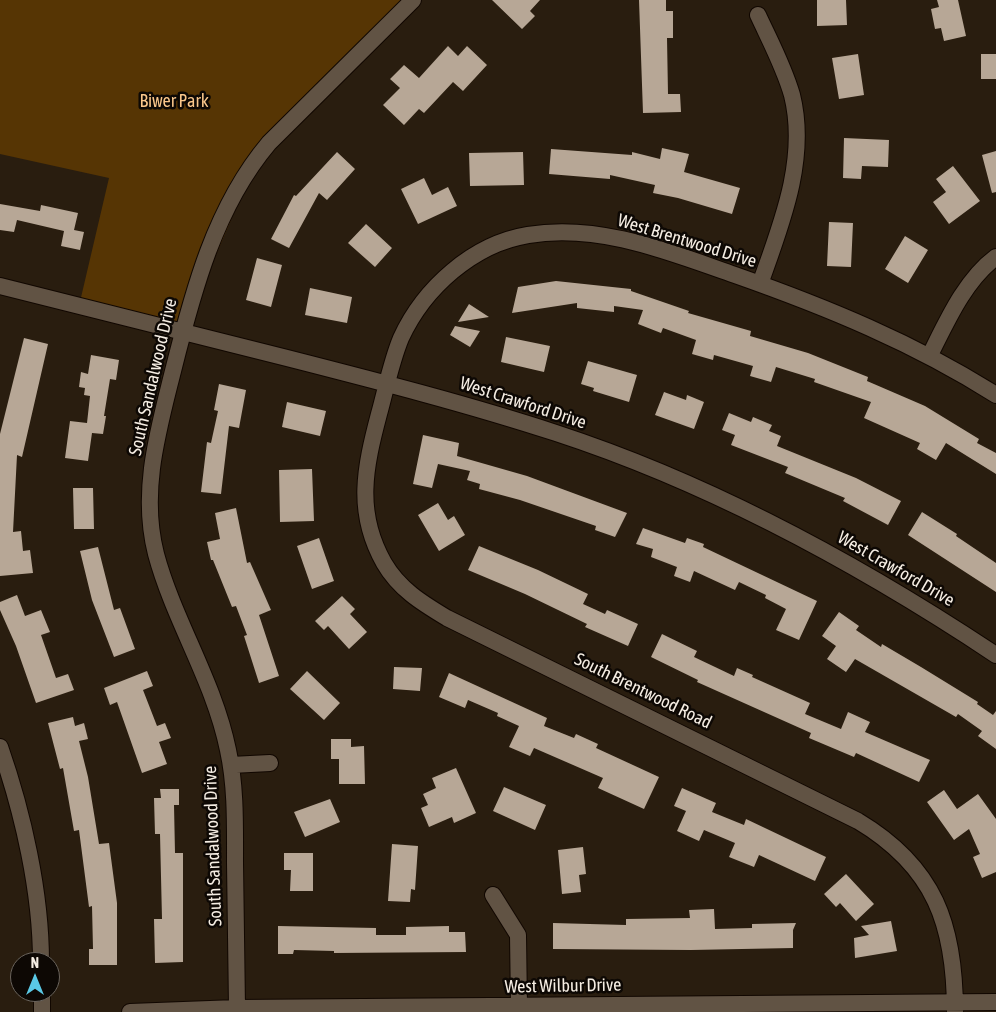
<!DOCTYPE html>
<style>
body{margin:0}
#map{position:relative;width:996px;height:1012px;overflow:hidden;background:#291d0f;font-family:"Asap Condensed",sans-serif}
canvas{display:block}
.north{position:absolute;left:10px;top:952px;width:50px;height:50px;box-sizing:border-box;background:#0d0804;border:1px solid #6a645d;border-radius:50%;rotate:0deg;font-size:14px;font-weight:700;line-height:20px;text-align:center;color:#f5ede3}
.north::after{content:'';display:block;margin:auto;width:18px;height:22px;background:#5ac8e5;clip-path:polygon(50% 0,100% 100%,50% 72%,0 100%)}
</style>
<div id="map">
<canvas width="996" height="1012"></canvas>
<div class="north">N</div>
</div>
<script>
const c = document.querySelector('canvas').getContext('2d');
c.lineJoin = 'round';
function fillPath(path, color) { c.fillStyle = color; c.fill(path, 'evenodd'); }
function stroke(path, color, width, dash) { c.strokeStyle = color; c.lineWidth = width; c.lineCap = dash ? 'butt' : 'round'; c.setLineDash(dash || []); c.stroke(path); }
function label(font, color, halo, rows, align = 'center') {
  c.font = font + ' "Asap Condensed",sans-serif'; c.lineWidth = 5; c.setLineDash([]); c.textBaseline = 'middle'; c.strokeStyle = halo; c.fillStyle = color; for (const [text, x, y, turn = 0] of rows) {
    c.save(); c.translate(x, y); c.rotate((+turn || 0) * Math.PI / 180); c.textAlign = isNaN(turn) ? turn : align; if (halo) c.strokeText(text, 0, 0); c.fillText(text, 0, 0); c.restore();
  }
}
fillPath(new Path2D(`
 M0,0h414l-156,157 -75,175 -104,-26 30,-128 -109,-24z`), '#563504');
fillPath(new Path2D(`
 M492,0h48l-10,11 5,5 -13,13z
 M639,0h27v11h7v27h-6l1,56h12l1,18 -38,1z
 M817,0h29l1,25 -30,1z
 M937,0h21l8,36 -22,5 -3,-13 -6,1 -4,-20 8,-2z
 M448,46l10,10 9,-10 20,19 -24,26 -10,-9 -29,31 -5,-4 -15,16 -21,-20 17,-17 -10,-9 14,-14 15,13z
 M858,54l6,41 -25,4 -7,-41z
 M981,54h15v25h-15z
 M844,138l45,2 -1,27 -26,-1 -1,13 -18,-1z
 M662,148l27,6 -5,18 56,16 -8,26 -54,-16 -25,-5 2,-8 -45,-10v4l-61,-5 2,-25 81,6v-3l28,7z
 M996,151v41l-4,1 -10,-38z
 M337,152l18,17 -28,31 -8,-7 -30,55 -18,-9 23,-44 2,1z
 M523,152l1,33 -54,1 -1,-33z
 M953,166l27,35 -31,23 -16,-22 13,-10 -10,-13z
 M424,178l8,17 16,-8 9,19 -39,18 -17,-35z
 M0,204l40,7 1,-6 37,8 -4,17 10,2 -4,18 -19,-4 3,-15 -47,-11 -3,12 -14,-2z
 M829,222l24,1 -2,44 -24,-1z
 M366,224l26,24 -17,19 -27,-24z
 M905,236l23,14 -20,33 -23,-14z
 M257,258l25,7 -11,42 -25,-7z
 M556,281l75,8v2l58,20 -1,2 63,18 -1,5 58,17 60,24 -1,4 58,25 54,33 -2,4 19,10v21l-50,-31 -10,17 -19,-11 3,-6 -56,-25 7,-16 -57,-20 1,-3 -39,-12 -5,15 -21,-6 3,-10 -39,-11 -1,5 -21,-6 4,-14 -33,-12 -2,5 -23,-9 5,-14 -29,-4v6l-37,-4v-5l-65,10 6,-26z
 M310,288l42,9 -5,26 -42,-8z
 M469,304l20,13 -31,5z
 M455,326l25,5 -10,16 -20,-12z
 M506,337l44,9 -6,26 -43,-10z
 M24,338l24,6 -26,113 -5,-2 -4,77 8,-1 2,20 7,-1 3,23 -33,3v-142z
 M91,355l28,5 -3,20 -6,-1 -6,37h2l-3,18 -11,-1 -4,28 -23,-3 5,-37 17,2 3,-27 -6,-1 1,-7 -6,-1 2,-15 7,2z
 M588,361l49,14 -8,27 -36,-11 1,-3 -13,-4z
 M219,384l27,6 -7,38 -10,-2 -8,68 -20,-2 6,-50 4,1 7,-32 -4,-1z
 M664,392l22,8 1,-5 17,7 -10,27 -39,-14z
 M287,402l39,9 -6,25 -38,-9z
 M729,413l22,9 2,-5 19,8 -3,6 12,5 -4,10 79,32 45,23 -13,24 -45,-24 2,-3 -60,-25 3,-6 -57,-22 4,-10 -13,-5z
 M423,435l36,8 -2,13 70,20 100,37 -12,24 -20,-7 1,-4 -76,-26 -41,-11 1,-5 -13,-4 3,-9 -32,-7 -6,24 -19,-4z
 M312,469l2,52 -34,1 -1,-52z
 M73,488h20l1,41h-20z
 M438,503l10,17 6,-4 11,19 -26,16 -21,-36z
 M236,508l11,55 3,-1 21,48 -12,5 20,61 -20,7 -15,-47 3,-1 -11,-29 -4,1 -19,-47h-2l-4,-18 13,-3 -5,-26z
 M922,512l35,22 -1,2 40,27v29l-88,-57z
 M643,528l42,15 2,-5 17,6 -1,3 114,54 -18,39 -23,-10 10,-21 -21,-11 1,-3 -27,-13 -4,8 -41,-19 -4,11 -16,-6 3,-9 -26,-10 2,-8 -17,-5z
 M319,538l15,43 -22,8 -15,-43z
 M479,546l59,24 50,24 -5,10 22,10 2,-4 31,14 -10,22 -43,-19 2,-3 -62,-30 -57,-24z
 M98,547l16,63 6,-2 15,41 -21,8 -22,-57 -12,-49z
 M17,595l8,21 16,-6 9,22 -9,3 15,43 12,-4 6,16 -38,13 -20,-57 -16,-36v-8z
 M342,596l13,13 -5,5 17,18 -18,17 -21,-23 -4,4 -9,-9z
 M839,612l20,14 -3,4 25,17 1,-3 39,23 57,35 -1,2 16,11 3,-4v38l-18,-13 4,-5 -24,-17 -2,3 -101,-58 -9,13 -19,-13 9,-13 -14,-10z
 M662,634l35,17 -3,6 40,19 3,-8 16,7 -1,2 58,26 -5,11 36,15 7,-17 22,10 -5,10 65,28 -11,22 -63,-29 -2,4 -45,-19 2,-5 -114,-51 1,-2 -47,-23z
 M394,667l28,1 -2,23 -27,-2z
 M147,671l6,15 -10,4 14,36 8,-3 6,15 -12,4 8,22 -25,9 -25,-71 -7,3 -6,-17z
 M307,671l33,32 -16,17 -34,-31z
 M449,673l98,45 -3,8 30,12 2,-4 22,10 -2,4 63,29 -15,32 -46,-21 5,-10 -69,-30 -4,8 -21,-9 10,-21 -22,-10 1,-3 -30,-13 -3,8 -26,-11z
 M73,717l2,9 9,-3 4,16 -9,2 9,36 11,67 10,-1 8,60v62h-28v-16h4l-1,-43 -3,1 -10,-77 -5,1 -11,-63 -3,1 -12,-46z
 M331,739h20v8l13,-1 1,38h-26v-25h-8z
 M456,768l20,45 -22,10 -2,-6 -23,10 -8,-19 7,-3 -5,-11 13,-6 -4,-10z
 M504,787l42,18 -11,25 -42,-19z
 M682,788l34,15 -4,9 32,13 2,-6 80,38 -11,24 -56,-26 -5,12 -25,-10 6,-14 -31,-13 -5,11 -22,-10 9,-20 -12,-5z
 M160,789h19v16h-5l1,48h8v109l-28,1 -1,-44h8l-2,-85h-5l-1,-36h7z
 M944,790l13,19 21,-15 18,25v53l-14,6 -9,-21 7,-3 -11,-25 -15,11 -27,-38z
 M330,799l10,23 -35,15 -11,-25z
 M392,844l26,2 -3,44 -4,-1 -1,13 -22,-1z
 M583,847l3,27 -7,1 2,17 -19,2 -4,-44z
 M284,853h29v38h-23l1,-21h-7z
 M846,874l28,30 -18,17 -16,-18 -4,4 -12,-13z
 M714,909l1,20 37,-1v-4l44,-1 -3,7v18l-102,2 -138,-1v-26l73,2v-6l64,-1 -1,-8z
 M891,921l6,30 -42,7 -1,-20 15,-3 -8,-9z
 M278,926l98,2v7h30v-8l43,-1v6h16l1,20 -132,1v-2l-40,-1 -1,4h-15z`), '#b7a796');
const street = new Path2D(`
 M758,15c12,26 26,52 34,80 16,64 -11,130 -32,189
 M0,286c96,24 191,48 287,72 90,23 180,46 269,75 156,51 303,131 440,222
 M930,355c17,-34 35,-75 66,-98
 M0,747c23,66 41,145 41,215
 M231,765l39,-2
 M493,895l25,40 1,72
 M42,992v20
 M237,1008c-1,-48 -1,-97 -2,-145 0,-38 1,-76 -7,-113 -14,-69 -54,-129 -72,-196 -16,-62 2,-123 17,-183 20,-80 42,-164 96,-228l144,-143
 M130,1012l107,-4 759,-6
 M955,1012c0,-87 -20,-145 -97,-191l-411,-203c-25,-15 -48,-29 -63,-55 -29,-51 -19,-96 -5,-149 7,-25 12,-52 22,-76 23,-50 72,-94 127,-103 71,-12 141,17 207,40 91,32 179,68 261,120`);
stroke(street, '#110700', 18);
stroke(street, '#615344', 16);
label('18px', '#fac78b', '#0d0804', [
 ["Biwer Park",174,101]
]);
label('18px', '#f5ede3', '#0d0804', [
 ["West Brentwood Drive",687,241,17],
 ["South Sandalwood Drive",153,377,-77],
 ["West Crawford Drive",523,403,18],
 ["West Crawford Drive",896,569,30],
 ["South Brentwood Road",643,691,26],
 ["South Sandalwood Drive",213,846,-92],
 ["West Wilbur Drive",563,986,-1]
]);
</script>
